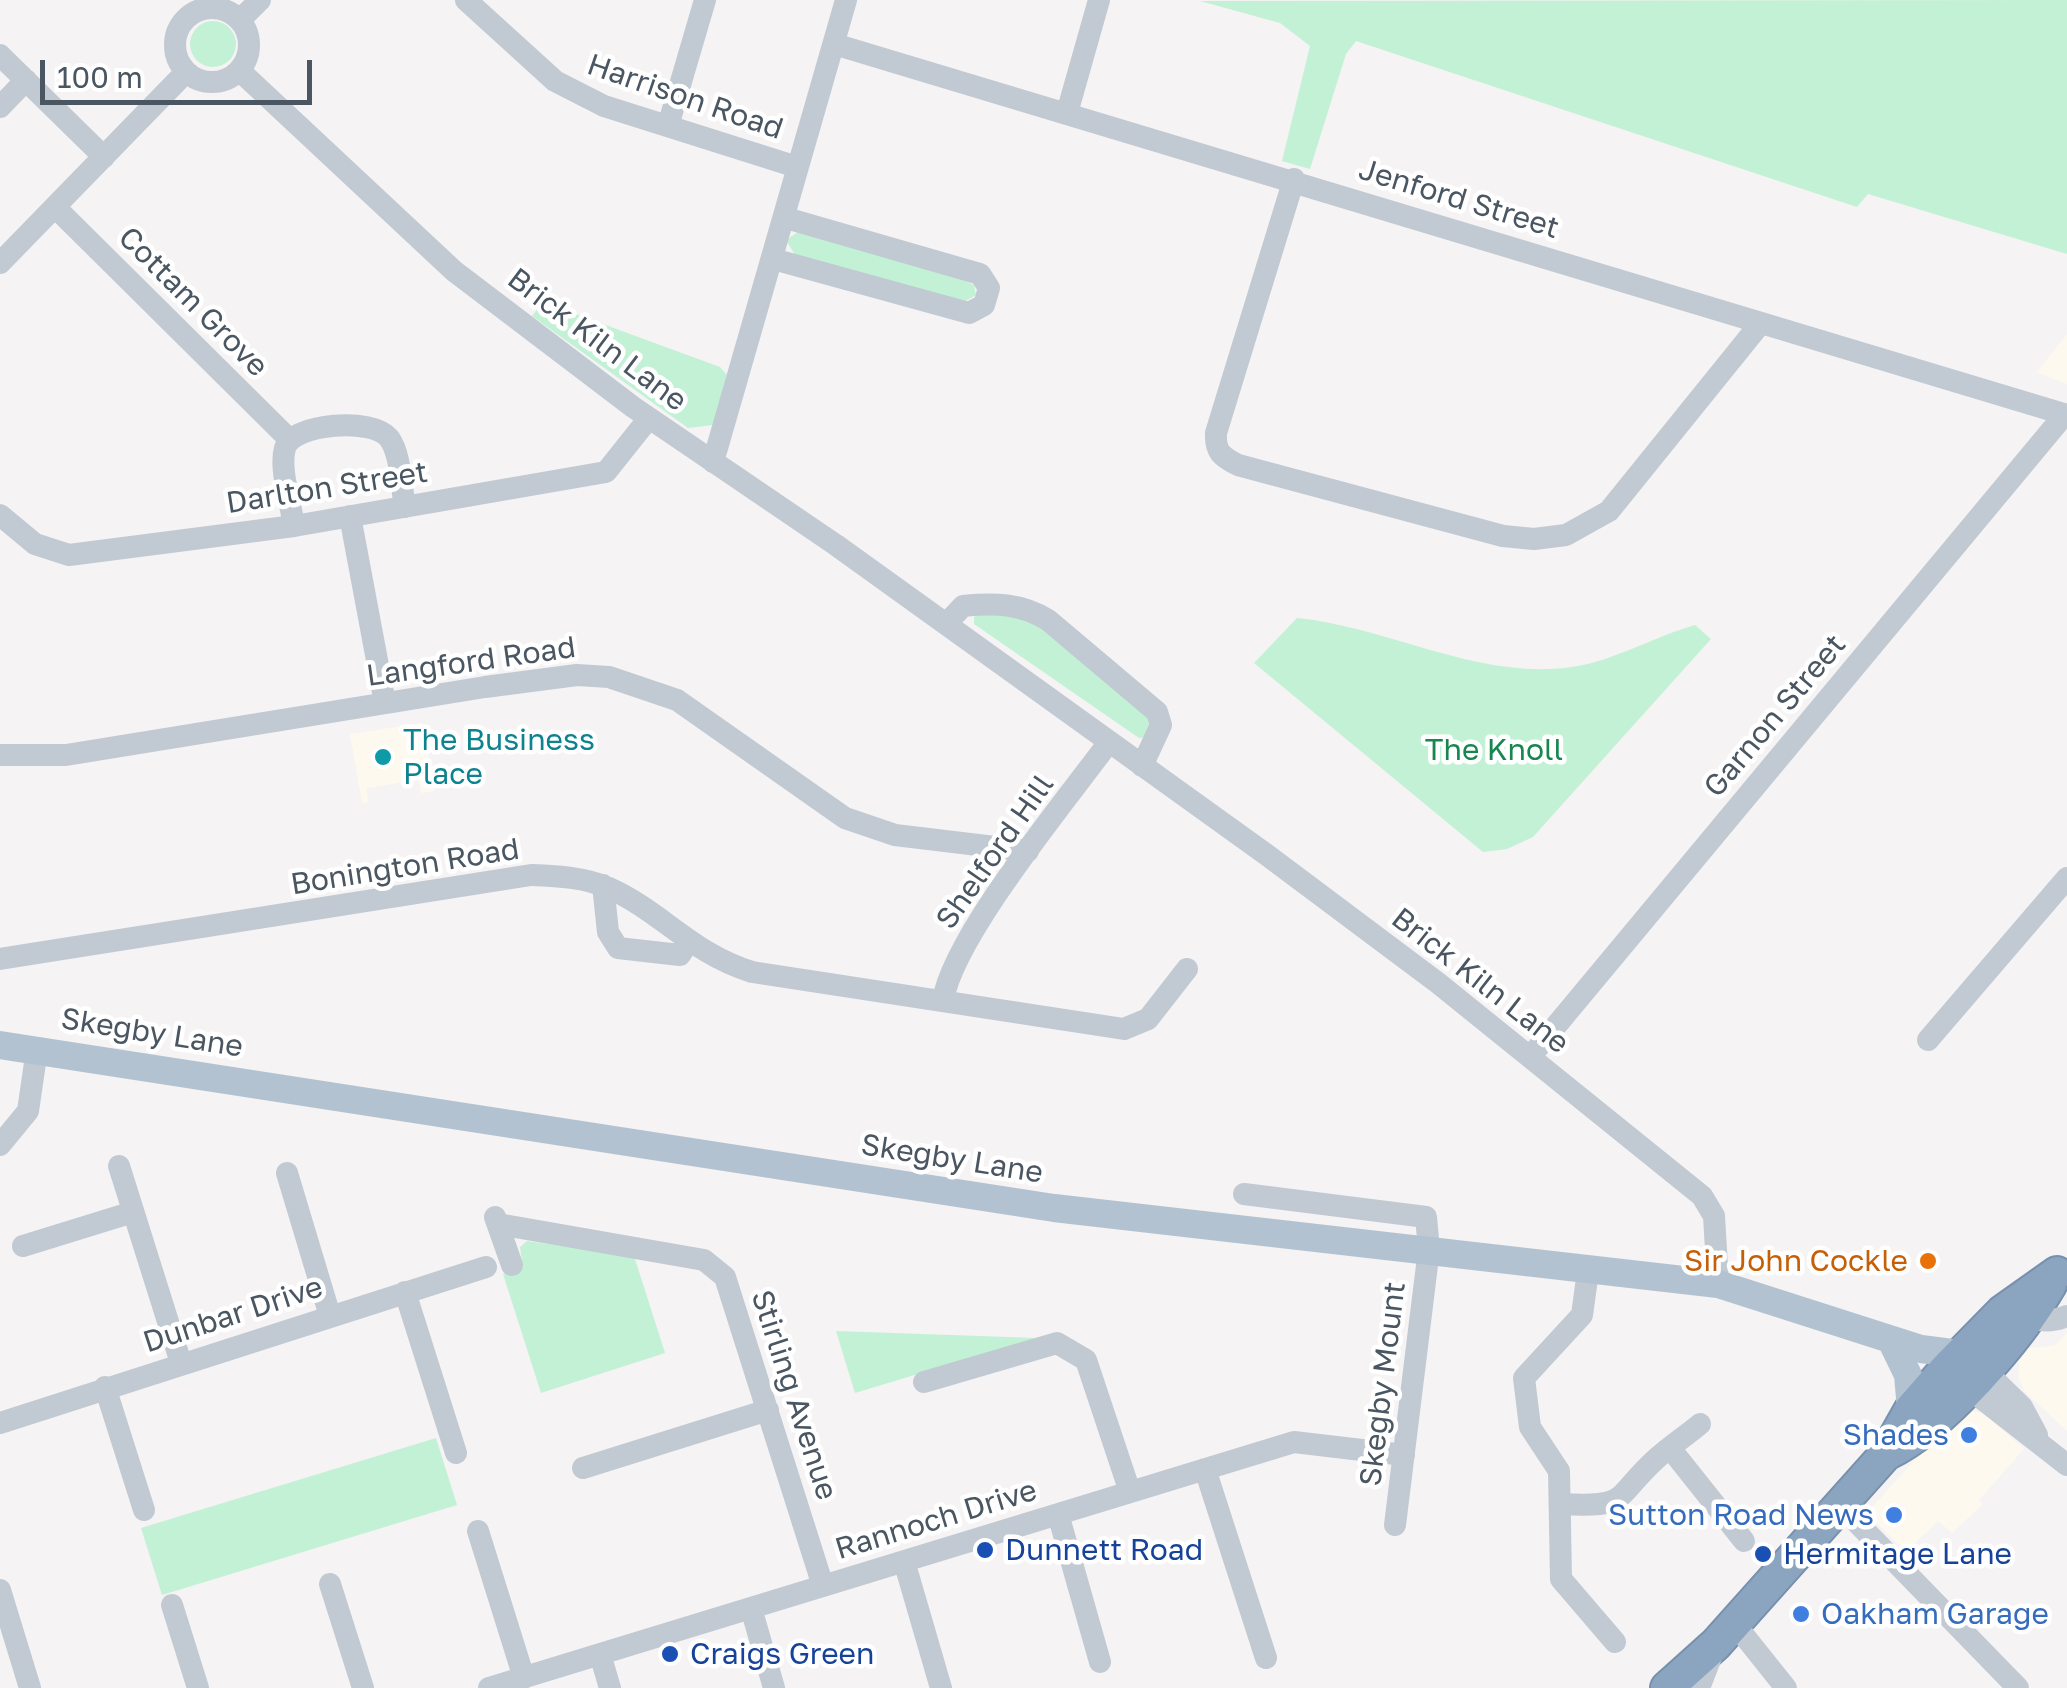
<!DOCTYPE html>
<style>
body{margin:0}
#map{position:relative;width:2067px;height:1688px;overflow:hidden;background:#f5f3f3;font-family:"Golos Text",sans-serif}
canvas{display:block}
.scale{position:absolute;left:40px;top:60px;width:272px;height:45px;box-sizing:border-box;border:5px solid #4a5661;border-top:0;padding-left:12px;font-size:30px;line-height:35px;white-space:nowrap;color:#4a5661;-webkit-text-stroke:8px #fff;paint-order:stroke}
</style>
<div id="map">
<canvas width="2067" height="1688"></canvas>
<div class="scale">100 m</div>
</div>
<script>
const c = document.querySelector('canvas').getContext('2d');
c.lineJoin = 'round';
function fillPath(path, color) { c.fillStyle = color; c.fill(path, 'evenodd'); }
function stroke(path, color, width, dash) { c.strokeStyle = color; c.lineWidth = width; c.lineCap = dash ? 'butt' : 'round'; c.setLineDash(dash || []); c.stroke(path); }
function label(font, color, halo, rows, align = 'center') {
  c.font = font + ' "Golos Text",sans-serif'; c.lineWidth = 9; c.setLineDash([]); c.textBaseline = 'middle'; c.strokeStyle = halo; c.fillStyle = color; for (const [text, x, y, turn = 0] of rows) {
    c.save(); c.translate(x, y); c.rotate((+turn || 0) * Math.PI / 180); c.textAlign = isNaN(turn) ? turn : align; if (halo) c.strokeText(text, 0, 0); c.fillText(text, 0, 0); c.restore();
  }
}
fillPath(new Path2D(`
 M2067,334v50l-30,-12z
 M422,723l13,68 -14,2 -3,-13 -51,8 1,14 -6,1 -12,-69z
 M2067,1333v98l-42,-39 -7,-15 2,-17 9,-12 26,-3z
 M1967,1410l16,3 41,36 -45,51 4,4 -31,29 -14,-12 -32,31 -39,-39 89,-99z`), '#fdf9ef');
fillPath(new Path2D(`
 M2067,0v254l-199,-60 -11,13 -501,-166 -10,13 -36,115 -28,-8 28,-115 -30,-23 -80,-22z
 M190 44a23 23 0 1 1 46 0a23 23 0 1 1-46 0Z
 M801,230l165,51 8,4 2,10 -14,8 -167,-48 -9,-15z
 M543,302l177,65 7,8 -14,50 -25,3 -156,-112z
 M982,612l37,2 24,11 109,97 -4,15 -9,1 -165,-114v-7z
 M1297,618c93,9 186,65 281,48 39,-7 78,-30 117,-41l16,14 -178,198 -26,12 -24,3 -229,-189z
 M527,1241l107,15 31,97 -124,40 -38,-119 20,-7 -3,-20z
 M836,1331l201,7 -182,55z
 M436,1438l21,67 -295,90 -21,-67z`), '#c3f1d5');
const highway = new Path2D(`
 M1888,1453c55,-26 131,-115 162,-168
 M1667,1688l49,-44 169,-189 26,-46 35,-40 56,-57 55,-39`);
stroke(highway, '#7690ad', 36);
stroke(new Path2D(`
 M466,0l89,81 49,25 193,61
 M175 45a37 37 0 1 1 74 0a37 37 0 1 1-74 0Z
 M240,20l20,-20
 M834,44l1233,371
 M0,55l104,102
 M240,71l214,200 179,136 203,138 431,310 171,128 264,213 12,20 4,68
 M0,107l26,-27
 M1067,113l32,-113
 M668,126l37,-126
 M1294,179l-78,254c-1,19 6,24 22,32l265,71 31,3 32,-4 43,-24 151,-187
 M55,207l234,232
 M773,259l196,54 15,-8 5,-17 -9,-14 -194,-56
 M0,263l186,-191
 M713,462l133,-462
 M0,515l35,29 34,11 225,-29 312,-54 43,-54
 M350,516l35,187
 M294,526c-3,-22 -15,-57 -9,-78 8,-25 88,-31 104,-10 12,16 12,49 16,69
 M946,624l17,-18c32,-3 57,-3 85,14l109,92 4,13 -19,41
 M0,755h66l419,-68 92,-12 32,2 68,23 168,118 50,17 133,16
 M603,885l5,47 10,16 62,7 8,-12
 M0,959l531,-84c26,1 54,2 78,13 53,24 82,65 143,84l372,57 24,-10 39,-50
 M943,1001c9,-63 124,-202 166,-259
 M1928,1040l139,-162
 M1530,1057l535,-643
 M0,1145l28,-34 9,-62
 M119,1166l62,197
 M287,1173l43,143
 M1244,1194l182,23 3,32 -34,276
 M495,1217l17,48
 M498,1224l206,36 21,17 98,309
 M23,1246l110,-34
 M1588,1271l-6,44 -58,63 6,49 29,44 2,108 54,63
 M405,1292l51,161
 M2020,1310c14,12 30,13 47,6
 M1983,1369l39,38 15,28
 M924,1382l133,-39 29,17 44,132
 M105,1387l39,123
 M1967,1387l100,78
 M0,1423l486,-156
 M1670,1448l74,93
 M583,1468l185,-58
 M1205,1469l61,189
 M1563,1504c67,4 51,-7 93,-45 14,-13 30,-23 44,-35
 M1839,1504l179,184
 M1058,1514l42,148
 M478,1531l46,147
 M904,1561l37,127
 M330,1584l33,104
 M0,1590l30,98
 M172,1605l26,83
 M751,1608l23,80
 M1734,1623l52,65
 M600,1654l10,34
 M489,1688l805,-246 110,13
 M1699,1688l14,-36`), '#c1cad2', 22);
stroke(new Path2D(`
 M0,1045l1054,163 664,76 203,65 39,5 13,8
 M1891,1340l17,35 3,34`), '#b3c2d1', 28);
stroke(highway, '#8ba5c1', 32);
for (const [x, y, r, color] of [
 [383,757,10,"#0f9aa8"],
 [1928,1261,10,"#e8710a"],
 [1969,1435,10,"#3f7fe0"],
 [1894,1515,10,"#3f7fe0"],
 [985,1550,10,"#1a4fb4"],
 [1763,1554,10,"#1a4fb4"],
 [1801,1614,10,"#3f7fe0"],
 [670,1654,10,"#1a4fb4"]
]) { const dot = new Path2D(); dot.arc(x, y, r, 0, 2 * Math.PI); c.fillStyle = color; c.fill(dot); stroke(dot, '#fff', 4); }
label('30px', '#4a5661', '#fff', [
 ["Harrison Road",685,97,19],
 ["Jenford Street",1459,199,17],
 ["Cottam Grove",193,302,45],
 ["Brick Kiln Lane",597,340,37],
 ["Darlton Street",327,488,-9],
 ["Langford Road",471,662,-8],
 ["Garnon Street",1775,716,-50],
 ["Shelford Hill",995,852,-55],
 ["Bonington Road",405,867,-9],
 ["Brick Kiln Lane",1480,981,38],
 ["Skegby Lane",152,1033,9],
 ["Skegby Lane",952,1159,9],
 ["Dunbar Drive",233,1315,-18],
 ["Skegby Mount",1383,1384,-83],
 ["Stirling Avenue",794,1395,72],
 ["Rannoch Drive",936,1520,-17]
]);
label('30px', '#0d838f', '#fff', [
 ["The Business",403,740],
 ["Place",403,774]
], 'left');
label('30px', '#17864f', '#fff', [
 ["The Knoll",1494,750]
]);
label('30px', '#c56008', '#fff', [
 ["Sir John Cockle",1908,1261]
], 'right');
label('30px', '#366cbe', '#fff', [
 ["Shades",1949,1435],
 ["Sutton Road News",1874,1515],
 ["Oakham Garage",1821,1614,"left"]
], 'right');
label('30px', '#164399', '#fff', [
 ["Dunnett Road",1005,1550],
 ["Hermitage Lane",1783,1554],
 ["Craigs Green",690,1654]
], 'left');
</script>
